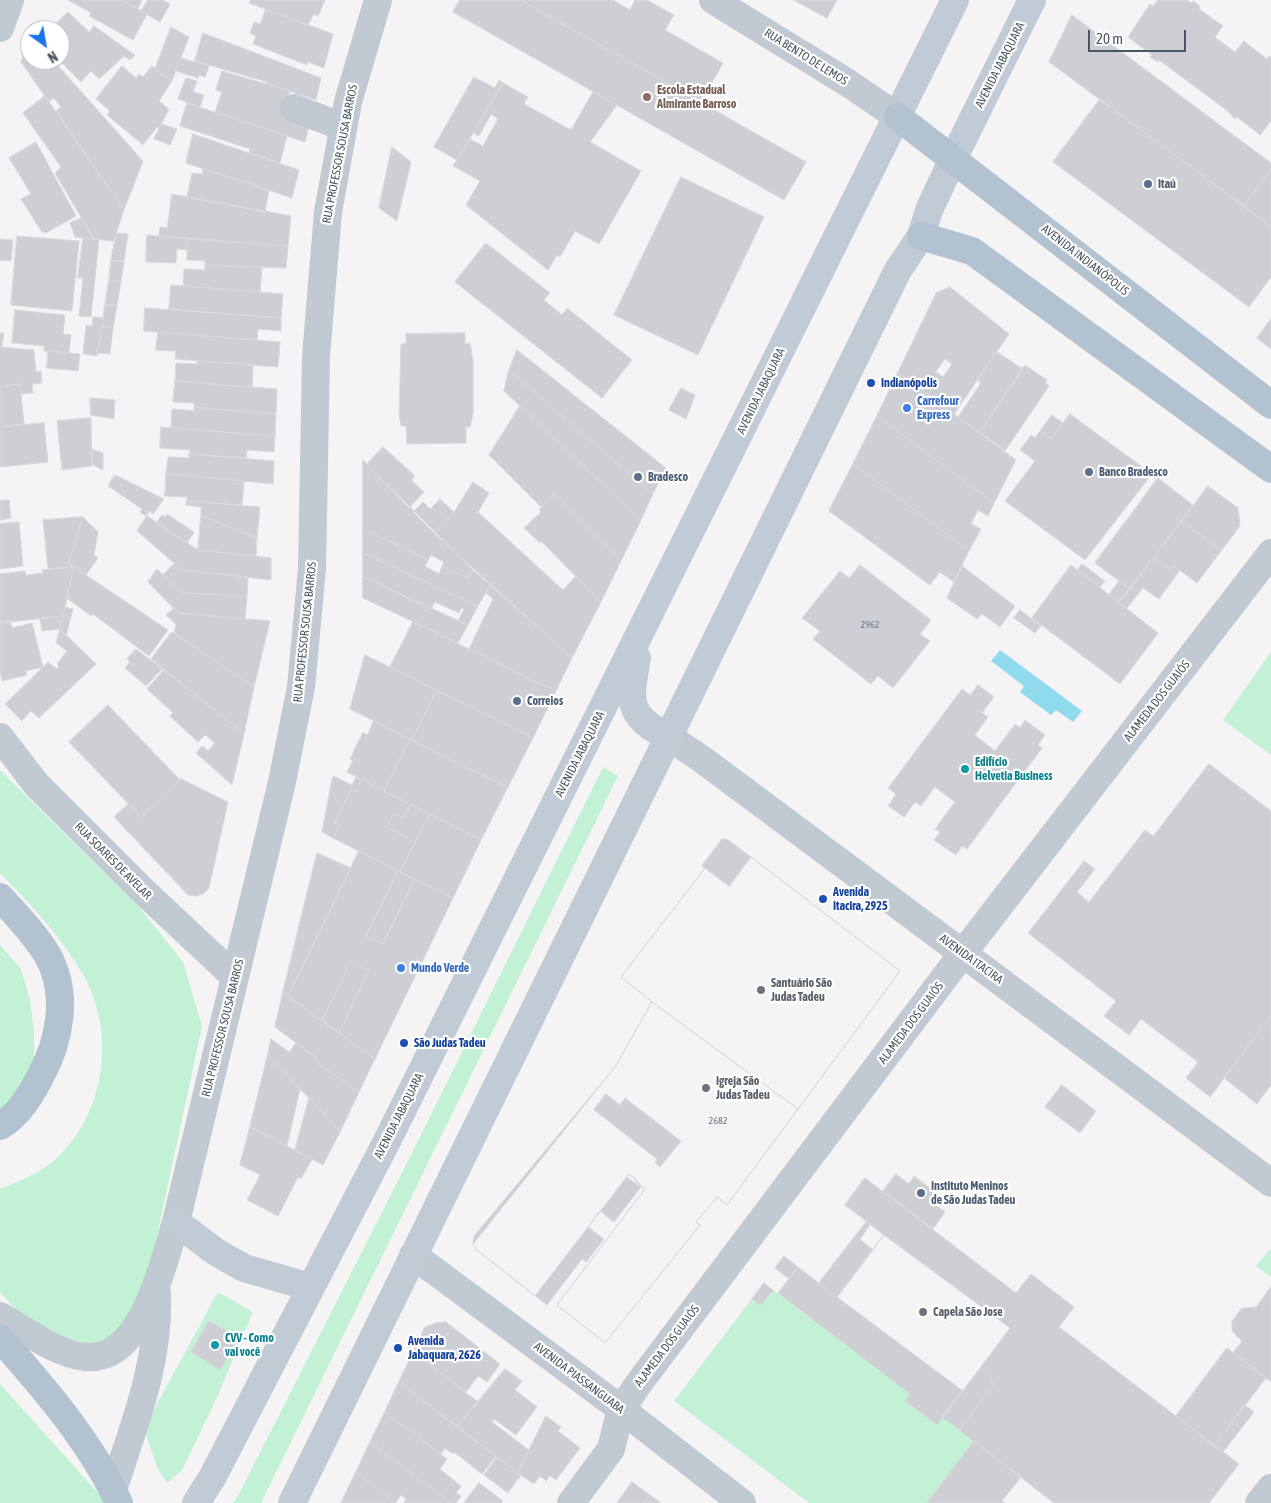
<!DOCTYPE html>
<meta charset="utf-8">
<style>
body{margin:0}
#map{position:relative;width:1271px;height:1503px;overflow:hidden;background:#f5f3f3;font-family:"Asap Condensed",sans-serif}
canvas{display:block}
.north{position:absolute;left:20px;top:20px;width:50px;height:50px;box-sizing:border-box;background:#fff;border:1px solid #b7bbc0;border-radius:50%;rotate:148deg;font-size:14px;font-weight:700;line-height:20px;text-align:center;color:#4a5661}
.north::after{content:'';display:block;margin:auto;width:18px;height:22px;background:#1a73e8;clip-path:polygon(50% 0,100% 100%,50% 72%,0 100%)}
.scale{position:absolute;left:1088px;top:30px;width:98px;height:22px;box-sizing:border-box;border:2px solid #4a5661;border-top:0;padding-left:6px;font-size:15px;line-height:18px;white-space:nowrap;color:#4a5661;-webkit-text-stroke:4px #fff;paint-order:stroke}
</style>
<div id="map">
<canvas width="1271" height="1503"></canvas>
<div class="north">N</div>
<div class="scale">20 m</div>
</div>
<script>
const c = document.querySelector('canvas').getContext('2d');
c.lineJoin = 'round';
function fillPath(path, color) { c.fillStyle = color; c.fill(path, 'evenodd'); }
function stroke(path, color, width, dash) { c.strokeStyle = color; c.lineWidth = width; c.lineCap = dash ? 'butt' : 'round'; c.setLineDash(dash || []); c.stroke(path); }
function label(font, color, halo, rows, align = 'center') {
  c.font = font + ' "Asap Condensed",sans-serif'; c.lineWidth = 4.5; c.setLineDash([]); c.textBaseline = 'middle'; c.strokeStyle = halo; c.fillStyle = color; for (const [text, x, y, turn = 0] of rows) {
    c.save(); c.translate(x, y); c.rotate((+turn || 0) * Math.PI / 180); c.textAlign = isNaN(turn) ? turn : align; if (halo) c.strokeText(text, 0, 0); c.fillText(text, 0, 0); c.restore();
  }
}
fillPath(new Path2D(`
 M1271,652v103l-48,-35z
 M603,767l15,9 -357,727h-29l5,-5 175,-345z
 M0,770l140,138 43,54 19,64 -52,242 -30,83 -70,-2 -50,-57v-103c18,-7 42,-17 57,-31 48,-45 59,-124 27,-182 -22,-38 -53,-72 -84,-103z
 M0,945l21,24 9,31 4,33v27l-12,32 -22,26z
 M1270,1249l1,1v27l-15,-11z
 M764,1283l146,111 -5,7 31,24 6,-8 32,24 -47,62h-118l-135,-102z
 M218,1292l35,20 -39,92 -32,66 -15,13 -10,-16 -13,-39z
 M0,1384l107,119h-107z`), '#c3f1d5');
fillPath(new Path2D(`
 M1000,650l82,61 -9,11 -17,-12 -5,5 -31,-23 4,-6 -33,-25z`), '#90daee');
const building = new Path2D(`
 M68,0h53l26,14 -14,26 -44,-24 2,-3z
 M121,0h21l-4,9z
 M148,0h14l8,4 -10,18 -19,-11z
 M251,0h74l-7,16 -4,-2 -6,11 -59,-22z
 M460,0h61l285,162 -22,38 -331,-188z
 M521,0h92l17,10 5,-10h12l27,15 -9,15 58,33 -22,39z
 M794,0h43l-10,18z
 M1158,0h29l4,3 2,-2 7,5 -1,3 24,17 -8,11 20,15 9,-11 23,18 2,-3 2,2v63l-11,14 -23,-18 -2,2 -6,-7 -70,-52 -1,2 -8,-5 2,-2 -24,-18 22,-33 3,2z
 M266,9l67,25 -9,34 -16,-6 -1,3 -54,-21 3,-8 -6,-3 4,-11 6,2z
 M68,12l21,20 5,-6 41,29 -5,5 -6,-4 -25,23 -8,-8 -10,11 -20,-20 2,-3 -3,-3v-26h-10z
 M1072,15l199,148v6l-27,37 -195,-144z
 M171,27l18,10 -17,44 -17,-12z
 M203,33l118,45 -5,22 -49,-16v-2l-72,-21z
 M30,40v20h23l90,101 -19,49 -68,-99 5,-4 -7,-9 -5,4 -28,-40z
 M181,58l28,8 -4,11 -6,-2 -1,3 -22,-7z
 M122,66l14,12 3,-4 4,3 9,-11 20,15 -13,20 10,8 -10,20 -2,-2 -14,18 -36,-30 3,-4 -14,-12z
 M222,71l68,20 -5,15 24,20 -4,16 -90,-30 7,-20 -6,-2z
 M474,77l21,11 4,-8 4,3 -46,77 -23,-13z
 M186,78l11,3 -4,11 11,3 -4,12 -22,-8z
 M503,83l25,14 -4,7 47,26 22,-38 24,13 -27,37 51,29 -42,73 -24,-13 -15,26 -3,-2 -9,15 -82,-65 14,-24 -27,-15 17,-27 13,7 15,-27 -7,-5 -12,22 -6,-3z
 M45,96l79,114 -10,31 -20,-2 -39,-66 6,-6 -38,-54z
 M1100,99l171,128v50l-22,30 -196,-145z
 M187,103l100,33 -7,27 -31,-10 1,-4 -70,-23z
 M162,124l15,5 -7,16 -16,-6z
 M193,134l106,36 -7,28 -106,-35z
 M36,142l40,74 -30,17 -4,-1 -21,-33 10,-5 -22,-36z
 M392,147l19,15 -14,59 -18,-13z
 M203,169l66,21 -4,22 -78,-15 5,-24 10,1z
 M1271,169v58l-27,-21z
 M681,177l83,40 -66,138 -84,-40z
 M172,194l119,22 -3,30 -129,-10 1,-9 7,1z
 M82,218l12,21 -19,-2 -5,-14z
 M116,233l12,1 -4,27h-13z
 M147,235l41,4 -1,11 -10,-1 -1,14 -30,-1z
 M17,236l62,5 -7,70 -61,-6z
 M83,238l16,1 -8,78 -12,-1 4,-38h-5z
 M0,239l13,1 -2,21 -11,-1z
 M188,239l100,7 -2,22 -81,-3v-4l-18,-1z
 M486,243l64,50 -6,7 18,15 5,-7 65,52 -30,38 -147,-116z
 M111,261h13l-3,21 -12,-2z
 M205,265l57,2 -2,25 -77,-6 1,-17 21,1z
 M109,280l12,2 -4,23h-12z
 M171,285l112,9 -2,24 -112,-9z
 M950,287l59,47 -55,80 -56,-42 38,-79zM945,359l7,5 -9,13 -7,-5z
 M105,305h12l-4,23 -11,-1z
 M145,308l136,10v13l-23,-2 -1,11 -113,-9z
 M15,310l50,5 -2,19 8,1 -2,18 -25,-2v-5l-32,-3z
 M93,317l10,1 -6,38 -14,-2 3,-29 6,1z
 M1271,319v30l-14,-11z
 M102,327l11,1 -3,26 -13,-1z
 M158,332l122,10 -2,25 -103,-8 1,-8 -20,-1z
 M0,333h4l-2,14h-2z
 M465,333v11l5,-1 3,17v54l-3,13h-4v16l-59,1 -1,-18h-5l-2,-12 2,-70 5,-1v-9z
 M0,347l34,3 2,22 5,-1 1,12 -10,1 1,9 -12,1 -1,-10 -20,3z
 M517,350l149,118 -13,26 -144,-124z
 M48,351l32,3 -2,17 -31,-3z
 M997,352l26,17 -43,63 -22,-15 23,-34 -4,-3z
 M197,361l56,4 -1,22 -77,-6 1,-18 21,1z
 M1025,365l22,15 -2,3 4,3 -44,65 -25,-19z
 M509,370l144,124 -12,26 -137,-129z
 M898,372l118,88 -22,43 -117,-87z
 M175,381l102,8 -1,25 -82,-7v-4l-21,-1z
 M20,384l4,40 -24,3v-40z
 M681,388l14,7 -9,24 -17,-9z
 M90,398l25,2 -1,19 -23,-4z
 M520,406l121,114 -20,41 -66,-68 -14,14 -52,-52z
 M194,407l82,7 -1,22 -104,-8 1,-19 22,2z
 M1070,414l82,60 -67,86 -80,-59 30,-40 -15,-11 11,-15 4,3 5,-7 11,8z
 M1052,415l11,8 -12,16 -11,-8z
 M877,416l117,87 -6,13 -10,-6 -7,14 10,5 -12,22 -116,-87z
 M91,418l1,48 -30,4 -5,-49z
 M44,423l4,39 -48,5v-40z
 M161,427l114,9 -1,16 -27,-2 -1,8 -57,-4 1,-4 -30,-2z
 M383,447l32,29 -4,4 13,12 -15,16 -42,-44z
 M92,449l11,4v17l-10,-5z
 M189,454l85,7 -1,23 -107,-11 2,-16 21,1z
 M363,460l110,110 -5,8 -26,-12 2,-4 -13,-7 -3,5 -65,-31z
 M853,464l116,87 -15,31 -14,-10 -10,13 -101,-74z
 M166,473l78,8 -2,24 -55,-4v-4l-22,-1z
 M115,475l49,24 -11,15 -4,-3 -3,5 -6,-4 2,-3 -34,-23z
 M1158,478l35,27 -63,84 -35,-26z
 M473,482l16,11 -11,19 85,78 13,-14 25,26 -29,56 -138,-125 20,-21z
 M1208,486l30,22 2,18 -19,25 -39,-30z
 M555,493l66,68 -20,41 -60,-61 -1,2 -16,-15 17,-16 -2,-2z
 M440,499l14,13 -20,21 -21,-21 10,-10 7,7z
 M9,500l2,18 -11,2v-19z
 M187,501l73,6 -3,31 -56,-22v-9l-15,-2z
 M167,514l27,18 -7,11 -31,-20 6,-8 3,2z
 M147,516l51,34 73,8v22l-89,-10 -45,-39z
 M201,516l56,22 -1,18 -58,-6z
 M83,517l-14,47 5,3 -26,2 -5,-49z
 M83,517l15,15 -4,23 4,3 -12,17 -17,-11z
 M1182,521l39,30 -24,32 -23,-17 -4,4 -16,-13z
 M19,522l4,44 -23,3v-45z
 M363,529l65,31 -3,6 14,8 3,-8 26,12 5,-8 17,15 -12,21 -115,-53z
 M363,553l115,53 -10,19 -10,-4 6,-12 -3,-1 -2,5 -24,-11 -4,7 -68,-32z
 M1154,557l16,13 4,-4 6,4 -21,29 -16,-11 -16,20 -8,-6z
 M175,563l7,7 66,7 -1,20 -66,-5 -18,-17z
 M1082,564l23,17 -5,6 -22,-17z
 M860,565l71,55 -11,14 10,7 -37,47 -15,-12 -7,8 -58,-45 7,-8 -18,-13 38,-47 9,7z
 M1071,565l87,68 -38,51 -88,-66z
 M962,566l53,40 -15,21 -18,-13 -5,5 -30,-21z
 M74,567l-11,49 -63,7v-49l25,-3 1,4 17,-2 -1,-3z
 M74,567l94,63 -19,26 -56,-42 -2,2 -24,-18z
 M157,569l24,23 66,5 -2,22 -67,-6 -30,-31z
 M363,577l105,48 -10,18 -95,-45z
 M1119,581l11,8 -11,13 -10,-7z
 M490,585l82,73 -16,33 -87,-42 24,-50 -7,-6z
 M65,607l8,2 -7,27 -6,-7z
 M174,608l4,5 92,8 -16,66 -80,-53 2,-10 -10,-9z
 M1020,610l21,16 -6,7 -21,-15z
 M63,616l-3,13 -18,2 -2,-12z
 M10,621l2,7 20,-5 11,44 -17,4 1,4 -25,6 -2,-11v-47z
 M413,622l143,69 -23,47 -143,-71z
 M60,629l36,35 -57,54 -8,-7 -9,10 -17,-17 43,-42 9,7 2,-3 -2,-2 10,-13 -11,-8z
 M172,632l82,55 -10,47 -93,-75z
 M136,649l26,20 -16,17 -21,-18 5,-6 -3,-3z
 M365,655l72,35 -25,50 -62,-31z
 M164,670l80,64 -12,51 -36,-32 6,-7 6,5 7,-8 -10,-8 -7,7 -28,-26 3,-3 -26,-24z
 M978,685l16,12 -12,16 6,4 -13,18 20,16 20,-27 5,4 5,-8 20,15 -7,10 4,3 -75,101 -5,-3 -6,9 -22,-15 6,-8 -5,-3 20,-27 -20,-15 -14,19 -6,-4 -11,15 -16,-11 8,-12 -8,-6 74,-99 8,6z
 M437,690l96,48 -25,49 -96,-47z
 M108,705l72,75 -39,37 -72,-75z
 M374,721l36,18 -26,52 -37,-19 6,-12 -3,-1 13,-27 4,3z
 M410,739l98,48 -27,53 -97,-49z
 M1209,764l62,47v205l-61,81 -24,-19 12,-16 -57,-43 -12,16 -25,-19 12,-15 -88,-68 56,-72 11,8 -18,23 12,10 56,-72 8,6z
 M333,776l19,9 4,-8 6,3 -6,12 -5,-2 -17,33 6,2 -7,13 -11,-6z
 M181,779l47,23 -19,86 -6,6 -7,2 -8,-1 -74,-78 14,-13 13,13z
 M362,780l49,25 -8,13 -9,-5 -8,14 29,16 -15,29 -67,-34 7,-13 -6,-2 17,-33 5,2z
 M411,805l19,9 -15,29 -29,-16 8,-14 9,5z
 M430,814l51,26 -28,58 -53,-26z
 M722,839h5l24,18 -22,29 -27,-20z
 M359,851l39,20 -32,65 17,8 32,-65 38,19 -78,161 -36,-26 30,-63 -18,-9 -29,60 -34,-25z
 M317,853l34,15 -63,128 -5,-4z
 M751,857l149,114 -173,234 -10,-8 -21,25 4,3 -95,118 -48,-38 88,-116 -16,-15 -3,3 15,10 -27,35 -14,-11 -12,16 16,12 -18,23 -4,-3 -35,46 -70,-55 -4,-6 142,-177 37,-65 -31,-25 84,-109 24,18z
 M751,857l149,114 -102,138 -146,-107 -31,-25 84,-109 24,18z
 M398,871l17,8 -32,65 -17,-8z
 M351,961l18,9 -30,63 -17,-12z
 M283,992l92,67 -16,33 -42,-29 2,-3 -44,-33z
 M652,1002l146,107 -71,96 -10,-8 -21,25 4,3 -95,118 -48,-38 88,-116 -9,-7 1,-2 -8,-6 -94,122 -58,-46 -4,-6 1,-8 141,-169zM606,1094l14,11 5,-7 56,43 -21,26 -5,-4 2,-4 -63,-49z
 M1271,1016v69l-14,19 -33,-26z
 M271,1039l18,13 7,-9 23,17 -2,3 42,29 -19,40 -72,-78z
 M268,1054l32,35 -13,57 -37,-19z
 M1062,1085l34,26 -16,22 -35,-26z
 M309,1098l31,34 -17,33 -28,-15z
 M250,1127l62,32 -11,20 -3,-2 -20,39 -31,-16 13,-25 -20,-10z
 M896,1174l13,10 5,-8 25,19 -6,8 12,9 -12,17 -50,-38z
 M865,1178l151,115 15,-19 43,33 -15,20 180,137 -30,39h-155l-95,-73 35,-46 -4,-3 2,-2 -12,-10 -43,56 -32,-24 5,-7 -132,-101 20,-26 39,30 36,-47 11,-15 -39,-30z
 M866,1222l4,3 -10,14 13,11 -36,47 -18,-14z
 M884,1235l126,93 -47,63 -126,-94z
 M784,1256l14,11 -9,12 -14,-11z
 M764,1283l9,7 -13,16 -8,-7z
 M1271,1287v95l-38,-29 9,-12 -10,-10v-10l10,-13 14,-1z
 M209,1321l30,17 -19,32 -29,-18z
 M446,1322l54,42 -13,18 -9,-6 -12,16 -53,-40 12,-25 11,-4z
 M1227,1348l39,30 -52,68 -38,-30z
 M413,1352l65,50 -21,25 -58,-45z
 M505,1369l17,12 -7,9 22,17 -21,28 -22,-16 -2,3 37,28 -11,23 -61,-46z
 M980,1369l12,10 -2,2 4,3 -35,46 -17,-13z
 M399,1382l97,74 -14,18 -28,-22 -1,2 -8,-6 -4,6 -56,-42z
 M1245,1405l9,7 -31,40 -9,-6z
 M385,1412l62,47 -7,10 21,17 -5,7 5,3 -5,7h-5l-81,-61z
 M546,1416l15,11 -3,4 22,17 -24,32 -6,-4 -4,5 -6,-5 -6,8 -16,-11z
 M974,1441l47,36 -19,24 3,2h-78z
 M370,1442l81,61h-47l2,-4 -5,-4 -6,8 -39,-31z
 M497,1457l24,18 -13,18 -24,-18z
 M356,1472l39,31h-54z
 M632,1482l18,13 -6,8h-27z
 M479,1483l24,18 -2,2h-37z
 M650,1495l11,8h-17z`);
fillPath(building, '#cdcfd5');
stroke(building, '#d7d9de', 1);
stroke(new Path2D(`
 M713,0l135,83 50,34
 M294,108l49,19
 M0,737l36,47 106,106 93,87
 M669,737l34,23 568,423
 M413,1255l208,154 121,94
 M0,1316c25,14 56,38 85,41 57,6 78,-94 91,-135l106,-440 19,-95 11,-118 4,-213 12,-144 20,-110 30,-102
 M113,1490c21,-65 47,-128 44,-197
 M571,1503l40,-54 10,-40 21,-30 321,-426 308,-400
 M1259,1503l12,-15`), '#c1cad2', 28);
stroke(new Path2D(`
 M0,28l10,-28`), '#c1cad2', 28);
stroke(new Path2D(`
 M637,658c-8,43 -11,58 32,79
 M176,1222l40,30 28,16 66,19
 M196,1503l16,-25 175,-337 568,-1141
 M292,1503l606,-1233 23,-34 8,-26 24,-51 79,-159`), '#c1cbd6', 28);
stroke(new Path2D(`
 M898,117l373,288
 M921,236l51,15 299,218
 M0,897c17,19 35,37 48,59 21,38 12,85 -8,121 -9,18 -22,39 -40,49
 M0,1338c44,50 91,104 119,165`), '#b3c2d1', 28);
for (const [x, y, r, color] of [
 [647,97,5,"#8d6e63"],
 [1148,184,5,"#5c6f8a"],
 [871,383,5,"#1a4fb4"],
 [907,408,5,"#3f7fe0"],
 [1089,472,5,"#5c6f8a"],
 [638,477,5,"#5c6f8a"],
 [517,701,5,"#5c6f8a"],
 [965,769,5,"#0f9aa8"],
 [823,899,5,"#1a4fb4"],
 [401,968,5,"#3f7fe0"],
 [761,990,5,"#6b7280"],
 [404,1043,5,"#1a4fb4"],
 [706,1088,5,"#6b7280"],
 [921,1193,5,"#5c6f8a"],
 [923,1312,5,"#6b7280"],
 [215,1345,5,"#0f9aa8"],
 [398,1348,5,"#1a4fb4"]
]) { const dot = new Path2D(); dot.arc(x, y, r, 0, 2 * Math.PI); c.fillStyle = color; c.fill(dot); stroke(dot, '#fff', 2); }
label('10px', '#6b747e', null, [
 ["2962",870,625],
 ["2682",718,1121]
]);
label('12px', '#4a5661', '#fff', [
 ["RUA BENTO DE LEMOS",806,57,32],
 ["AVENIDA JABAQUARA",1000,65,-63],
 ["RUA PROFESSOR SOUSA BARROS",340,154,-79],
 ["AVENIDA INDIANÓPOLIS",1085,260,38],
 ["AVENIDA JABAQUARA",761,391,-64],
 ["RUA PROFESSOR SOUSA BARROS",305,632,-84],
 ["ALAMEDA DOS GUAIÓS",1157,701,-52],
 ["AVENIDA JABAQUARA",580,754,-63],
 ["RUA SOARES DE AVELAR",113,861,45],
 ["AVENIDA ITACIRA",971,959,36],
 ["ALAMEDA DOS GUAIÓS",911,1023,-53],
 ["RUA PROFESSOR SOUSA BARROS",223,1028,-76],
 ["AVENIDA JABAQUARA",399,1116,-63],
 ["ALAMEDA DOS GUAIÓS",667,1346,-53],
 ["AVENIDA PIASSANGUABA",579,1378,37]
]);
label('bold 12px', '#785e54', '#fff', [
 ["Escola Estadual",657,90],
 ["Almirante Barroso",657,104]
], 'left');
label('bold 12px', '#4e5e75', '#fff', [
 ["Itaú",1158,184],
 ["Banco Bradesco",1099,472],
 ["Bradesco",648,477],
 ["Correios",527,701],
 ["Instituto Meninos",931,1186],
 ["de São Judas Tadeu",931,1200]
], 'left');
label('bold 12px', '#164399', '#fff', [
 ["Indianópolis",881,383],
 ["Avenida",833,892],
 ["Itacira, 2925",833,906],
 ["São Judas Tadeu",414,1043],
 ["Avenida",408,1341],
 ["Jabaquara, 2626",408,1355]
], 'left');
label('bold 12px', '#366cbe', '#fff', [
 ["Carrefour",917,401],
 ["Express",917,415],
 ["Mundo Verde",411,968]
], 'left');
label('bold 12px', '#0d838f', '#fff', [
 ["Edifício",975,762],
 ["Helvetia Business",975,776],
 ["CVV - Como",225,1338],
 ["vai você",225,1352]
], 'left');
label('bold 12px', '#5b616d', '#fff', [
 ["Santuário São",771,983],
 ["Judas Tadeu",771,997],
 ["Igreja São",716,1081],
 ["Judas Tadeu",716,1095],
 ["Capela São Jose",933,1312]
], 'left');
</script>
